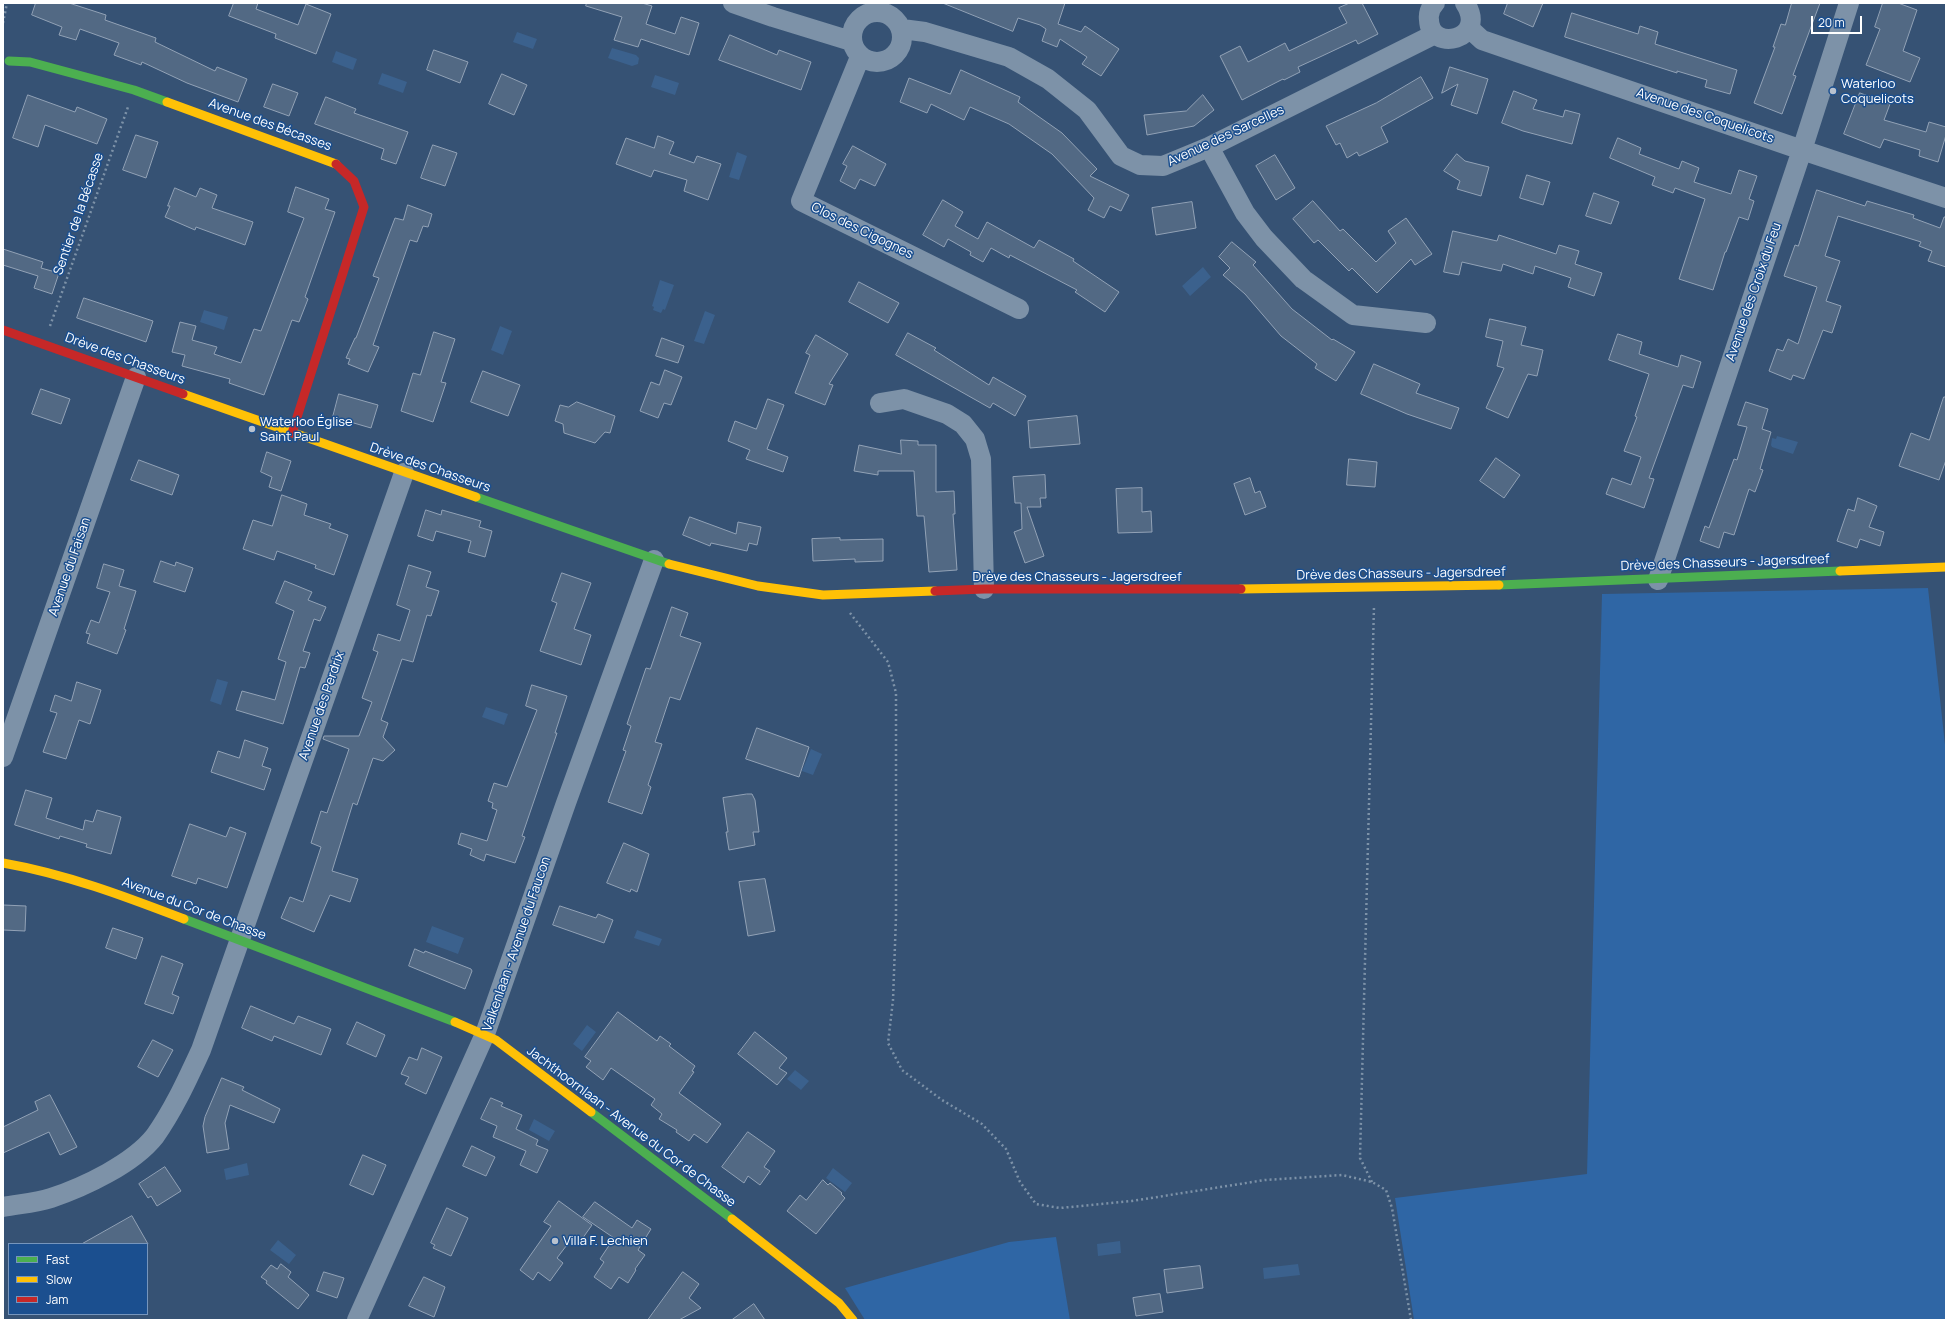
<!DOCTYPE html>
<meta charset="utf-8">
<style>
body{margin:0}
#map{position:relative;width:1949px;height:1323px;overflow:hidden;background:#365274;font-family:Manrope,sans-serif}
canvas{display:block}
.frame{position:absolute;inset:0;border:4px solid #fff;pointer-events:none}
.legend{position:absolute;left:8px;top:1243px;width:140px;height:72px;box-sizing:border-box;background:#1b4f8f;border:1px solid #7695bc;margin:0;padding:5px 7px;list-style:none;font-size:12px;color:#fff}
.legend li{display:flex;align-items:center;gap:8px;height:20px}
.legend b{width:20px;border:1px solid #7695bc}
.scale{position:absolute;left:1811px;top:16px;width:51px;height:18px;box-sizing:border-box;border:2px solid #fff;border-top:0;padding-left:5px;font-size:12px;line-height:14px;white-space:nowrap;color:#fff;-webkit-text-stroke:3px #1b4f8f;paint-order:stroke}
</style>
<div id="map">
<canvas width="1949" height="1323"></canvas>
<div class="frame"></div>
<ul class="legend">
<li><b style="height:5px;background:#4caf50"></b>Fast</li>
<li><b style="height:5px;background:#ffc107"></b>Slow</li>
<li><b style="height:5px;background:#c62828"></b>Jam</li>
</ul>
<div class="scale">20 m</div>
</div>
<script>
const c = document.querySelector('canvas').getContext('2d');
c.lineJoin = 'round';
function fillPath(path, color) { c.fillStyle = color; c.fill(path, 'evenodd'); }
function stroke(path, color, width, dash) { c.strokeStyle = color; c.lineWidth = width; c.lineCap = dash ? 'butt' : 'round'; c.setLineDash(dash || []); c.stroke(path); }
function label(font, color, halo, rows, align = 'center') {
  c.font = font + ' Manrope,sans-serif'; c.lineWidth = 3; c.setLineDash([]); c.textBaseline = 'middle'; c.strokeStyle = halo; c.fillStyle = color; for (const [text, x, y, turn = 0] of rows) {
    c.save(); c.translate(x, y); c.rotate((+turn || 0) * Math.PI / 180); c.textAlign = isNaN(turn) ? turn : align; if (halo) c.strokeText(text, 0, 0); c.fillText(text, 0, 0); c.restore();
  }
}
fillPath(new Path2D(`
 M1928,588l18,166v566h-532l-19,-122 192,-24 15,-580z
 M1056,1237l14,83h-205l-20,-32 164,-46z`), '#2f66a5');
fillPath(new Path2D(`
 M517,32l20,7 -4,10 -20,-7z
 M612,48l24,7 3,3 -1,6 -6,2 -24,-8z
 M336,51l21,8 -4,11 -21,-8z
 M382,73l25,9 -4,11 -25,-9z
 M655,75l24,8 -4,12 -24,-8z
 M737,152l10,4 -8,24 -10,-3z
 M1203,267l8,10 -21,19 -8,-10z
 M660,280l14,5 -9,25 -2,-1 -2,4 -8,-3 1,-3 -2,-1z
 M204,310l24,7 -4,13 -24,-8z
 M705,311l10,4 -11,29 -10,-3z
 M500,326l12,5 -9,24 -12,-5z
 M1777,436l21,6 -5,12 -21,-7 -1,-2 1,-7 4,1z
 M217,679l11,3 -7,23 -11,-4z
 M486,707l22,7 -4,11 -22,-8z
 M811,749l11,5 -9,21 -11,-4z
 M432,926l32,12 -6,16 -32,-12z
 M637,930l25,9 -3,7 -25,-8z
 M587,1025l9,7 -14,19 -9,-7z
 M795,1070l14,11 -8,9 -14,-11z
 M534,1119l21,12 -6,10 -20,-11z
 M247,1163l2,12 -23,5 -2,-11z
 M833,1168l19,15 -7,9 -19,-14z
 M278,1240l18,15 -7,9 -19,-14z
 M1120,1241l1,12 -23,3 -1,-12z
 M1298,1264l2,11 -36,4 -1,-11z`), '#3b618d');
const building = new Path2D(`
 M36,3h33l37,12 -1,5 51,18 -1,4 60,29 2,-4 30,12 -9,23 -51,-19 -45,-21 -1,3 -27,-10 5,-12 -39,-14 -4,11 -17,-5 3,-8 -30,-12z
 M234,3h24l-2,6 42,16 8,-21 25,10 -15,40 -41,-16 1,-4 -47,-18z
 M587,3h55l10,3 -6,18 29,10 6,-17 18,6 -10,32 -48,-16 -3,8 -24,-7 8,-23 -36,-11z
 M943,3h122l-7,21 23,8 4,-6 34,23 -18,27 -19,-12 5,-7 -27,-18 -3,8 -15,-6 4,-12 -6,-4 -22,-7 -5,13z
 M1350,3h12l16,31 -20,10 -2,-4 -34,16 -24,11 2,5 -16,8 -1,-1 -41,21 -22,-44 20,-10 8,16 37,-19 4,8 58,-28 -8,-15z
 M1508,3h35l-10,24 -29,-13z
 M1792,3h28l-27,72 3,1 -14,38 -28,-11 21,-56h-2l8,-23 4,1z
 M1883,3h15l19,7 -14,41 17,7 -10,24 -44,-17 14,-36 -5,-2z
 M1572,13l66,21 2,-8 18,6 -3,12 82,26 -7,24 -25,-7 2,-7 -30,-9v2l-112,-36z
 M730,35l47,20 2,-5 32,12 -10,28 -82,-30z
 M434,50l34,12 -8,21 -33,-13z
 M1450,67l38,12 -11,35 -26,-9 7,-21 -16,9z
 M961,70l59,27 -2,5 44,31 35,36 -7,7 39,19 -8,16 -11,-5 -6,12 -16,-8 6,-12 -42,-44 -43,-30 -39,-17 -6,13 -33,-16 -4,9 -27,-11 9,-24 41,16z
 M502,74l25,11 -13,30 -25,-11z
 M1421,77l12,21 -52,29 7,15 -29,14 -2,-4 -10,6 -7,-15 -4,2 -10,-19 50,-23z
 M273,84l25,9 -9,23 -25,-9z
 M1514,91l23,9 -4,9 30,8 2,-7 15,4 -8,30 -49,-13 -21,-8z
 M1860,93l30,11 -6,16 42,12 3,-10 17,5v8l-8,27 -19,-6 1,-6 -36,-11 -4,9 -36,-14z
 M28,95l47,17 2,-5 30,12 -10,25 -52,-19 -7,22 -25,-9z
 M1203,95l11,15 -20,16 -47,9 -3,-20 42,-4z
 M326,97l30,12 -2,4 54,19 -12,32 -15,-5 3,-10 -69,-25z
 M136,135l22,7 -12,36 -23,-8z
 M658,136l16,6 -5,12 25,9 3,-7 24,8 -13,36 -24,-9 3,-11 -33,-10 -3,7 -35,-13 10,-26 28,10z
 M1618,138l23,10 -2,6 40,15 3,-8 17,7 -5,14 37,12 8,-24 18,6 -8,23 5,2 -6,19 -9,-3 -13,35h-1l-12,38 -34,-11 26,-80 -30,-11 -2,5 -21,-8 3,-8 -45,-19z
 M433,145l24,8 -12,33 -24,-8z
 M853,146l33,18 -11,22 -15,-7 -5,10 -15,-8 7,-15 -4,-2z
 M1457,154l8,7 24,6 -8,29 -24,-7 3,-8 -16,-10z
 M1275,155l20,33 -19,12 -20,-34z
 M1527,175l23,7 -7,23 -23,-7z
 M296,187l33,12 -4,10 10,3 -30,85 3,2 -9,23 -7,-2 -28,75 -35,-12 1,-4 -48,-13 3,-11 -13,-3 8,-30 16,4 -4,14 25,7 -3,7 27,9 13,-34 7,2 43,-113 -16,-6z
 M175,188l21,9 4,-9 17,7 -5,13 41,14 -8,23 -49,-18 -1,3 -30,-13 5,-11h-2z
 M1817,190l48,16 2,-5 47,14 -1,3 27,10 4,-11h2v50l-18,-6 4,-10 -13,-5 2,-4 -83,-26 -13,40 15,5 -14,40 15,5 -9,27 -9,-3 -19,49 -11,-4 -2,5 -22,-9 8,-22 6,2 5,-12 10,5 19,-57 -33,-11 11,-31 3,1z
 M1594,193l25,9 -8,22 -25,-8z
 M943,200l20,12 -8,14 23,13 9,-17 47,26 5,-8 35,19 -1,2 46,31 -14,20 -30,-20 2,-2 -67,-35 -1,3 -18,-10 -8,14 -13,-7 1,-3 -23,-13 -4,8 -21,-12z
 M1313,201l27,30 3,-2 33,33 20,-19 -8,-12 18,-13 26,36 -17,11 -4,-6 -34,34 -25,-25 -3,3 -31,-31 -4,3 -21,-24z
 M1192,202l4,26 -40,7 -4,-27z
 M408,205l24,9 -4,13 -5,-1 -6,16 -7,-2 -37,105 6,2 -11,25 -20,-8 2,-5 -4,-1 9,-20h1l23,-60 -6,-2 22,-58 8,2z
 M1453,231l44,10 2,-6 57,19 3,-9 20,6 -4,13 27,9 -8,23 -26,-9 3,-9 -36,-12 -2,8 -30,-10 -2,7 -39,-9 -3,13 -15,-3z
 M1232,242l24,20 -3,3 39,44 40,31 1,-1 22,13 -19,29 -21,-13 2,-4 -36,-28 -36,-42 -22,-19 7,-7 -11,-11z
 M3,249l40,13 -2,6 18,5 -7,21 -18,-6 4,-12 -35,-11z
 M859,282l40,21 -11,20 -39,-21z
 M84,298l69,23 -7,21 -69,-24z
 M1490,319l36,8 -5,18 22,5 -6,26 -9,-2 -20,44 -22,-10 18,-40 -7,-2 6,-25 -17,-4z
 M434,332l21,7 -14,43 5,1 -13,39 -32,-11 12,-38 7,2z
 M908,333l28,15 -2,2 55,35 4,-8 33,19 -11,20 -22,-13 -3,5 -94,-53z
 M1618,334l24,8 -3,12 39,13 3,-12 20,7 -8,26 -10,-3 -34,93 5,1 -10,29 -38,-14 6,-16 19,7 10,-28 -17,-6 13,-34 -2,-1 14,-42 -40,-14z
 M816,335l32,19 -19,30 4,1 -8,20 -30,-12 15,-38 -4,-2z
 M662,338l22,8 -6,17 -22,-7z
 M1374,364l46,20 -4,9 43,15 -8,21 -44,-15 -46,-20z
 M665,370l17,7 -11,28 -7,-2 -6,15 -18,-7 11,-29 8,3z
 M483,371l37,14 -12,31 -37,-14z
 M41,389l29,10 -9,25 -29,-10z
 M339,394l39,11 -7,23 -38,-11z
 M1944,397h2v63l-7,20 -40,-14 12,-33 18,7z
 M768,399l16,6 -17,44 21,8 -5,15 -37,-13 4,-9 -22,-9 7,-20 21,8z
 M577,402l38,14 -5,17 -5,-1 -10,11 -31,-10 -1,-9 -8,-3 5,-16 8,2z
 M1746,402l22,7 -6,20 9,3 -11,37 3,1 -8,22 -6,-3 -15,46 -10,-3 -5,16 -19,-7 5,-15 4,2 25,-69 3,1 10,-33 -9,-2z
 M1077,416l3,28 -50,4 -2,-27z
 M901,440l17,1v4h18v47l18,-1 1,23h-2l4,56 -28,2 -5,-56h-7l-3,-45h-36v4l-24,-4 5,-26 42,9z
 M267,452l24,9 -10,30 -12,-4 3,-10 -11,-5z
 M1496,458l24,17 -16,23 -24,-17z
 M1349,459l28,3 -2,25 -28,-2z
 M139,460l40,15 -7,20 -41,-15z
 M1045,475l1,23h-6l1,9h-14l17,49 -19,7 -11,-31 8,-3 -1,-26h-6l-2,-26z
 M1250,478l5,15 5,-2 6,16 -21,8 -11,-31z
 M1142,488v24l9,-1 1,21 -34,1 -2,-44z
 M282,495l25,9 -3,11 27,9 -2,4 19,7 -14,40 -19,-7 1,-3 -39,-14 -3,9 -31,-11 10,-29 19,6z
 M1858,498l19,8 -8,21 15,5 -4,14 -20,-7 -3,9 -20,-7 11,-32 6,2z
 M426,510l15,5 1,-5 39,11 -2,6 13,4 -7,26 -17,-5 3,-11 -35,-10 -3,10 -15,-5z
 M690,517l46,17 2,-12 23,5 -4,18 -8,-2 -2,8 -36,-8 -1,3 -27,-11z
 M840,538v2l43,-1v22l-28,1v-3l-42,2 -1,-22z
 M161,561l14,5 1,-4 17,6 -8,24 -31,-10z
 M104,564l20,6 -5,16 17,5 -12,38 2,1 -9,24 -30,-11 3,-9 -4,-1 5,-13 8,3 11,-31 -13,-4z
 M409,565l22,7 -5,15 13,4 -8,25 -4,-1 -14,47 -11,-3 -21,61 7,3 -5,14 12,13 -12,11 -10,-3 -16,47 -4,-2 -21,68 26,8 -8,23 -20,-7 -16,37 -33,-14 9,-21 13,5 18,-55 -10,-4 10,-32 6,2 22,-64 -26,-10 1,-3h35l13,-34 -10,-4 16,-46 -5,-2 5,-16 22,7 10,-31 -13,-5z
 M562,573l29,10 -17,46 17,6 -10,30 -41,-14 17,-48 -5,-2z
 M285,581l27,11 -4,8 18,7 -6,14 -6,-2 -11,32 7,2 -5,15 -5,-1 -17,57 -47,-14 6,-19 33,9 11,-38 -8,-3 16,-48 -18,-8z
 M672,607l16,6 -8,23 21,7 -21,57 -10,-3 -15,45 7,2 -14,41 3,2 -9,27 -34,-12 18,-51 -3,-1 8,-24 -4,-2 19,-56 4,1z
 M77,682l24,8 -11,34 -11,-4 -13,39 -23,-7 14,-39 -7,-2 5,-16 16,6z
 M532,685l35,11 -12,37h2l-35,103 3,1 -10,26 -29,-9 -2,7 -14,-6 2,-6 -14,-5 3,-11 26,8 10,-31 -5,-2 1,-5 -5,-2 6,-18 13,4 30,-77 -11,-4z
 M757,728l52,19 -10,30 -53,-18z
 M245,740l23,8 -6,18 9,3 -7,21 -53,-18 7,-21 21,7z
 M26,790l26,8 -6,20 37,12 2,-10 8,2 4,-12 24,7 -10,37 -25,-7 1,-3 -27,-8 -1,3 -44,-14z
 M747,794h5l3,6 4,32h-6l2,13 -26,5 -3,-18h2l-5,-34z
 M190,824l36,13 4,-10 16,6 -19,55 -29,-10 -2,6 -24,-8z
 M624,843l25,11 -12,38 -6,-3 -1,3 -23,-9z
 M765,879l10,52 -27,5 -9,-54z
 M3,905l23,1 -1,25 -22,-1z
 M560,906l36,12 2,-4 15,6 -9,23 -51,-18z
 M113,928l30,10 -7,21 -30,-11z
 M415,949l9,4 1,-2 46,18 1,2 -7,18 -56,-23z
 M162,956l21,8 -11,30 7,3 -6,17 -28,-10z
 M251,1006l43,18 4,-8 33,13 -10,26 -47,-19 -2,5 -30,-13z
 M618,1012l39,29 3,-5 11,8 -2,2 26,20 -3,5 2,1 -15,21 42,31 -14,19 -13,-9 -5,7 -13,-9 1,-2 -18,-11 3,-5 -11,-9 4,-6 -44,-31 -8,12 -17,-13 5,-6 -6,-4z
 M357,1022l28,13 -9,22 -29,-13z
 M755,1032l32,26 -8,10 8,5 -10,12 -39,-31z
 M153,1040l20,10 -15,27 -20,-10z
 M422,1048l20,9 -16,37 -21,-10 4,-7 -8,-3 8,-17 8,3z
 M222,1078l22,9 -2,3 38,19 -6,14 -44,-18 -5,18 4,26 -22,4 -4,-27 2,-9z
 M50,1095l27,52 -17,8 -11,-23 -46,21v-26l35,-17 -3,-8z
 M491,1098l12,5 -2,3 21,9 -6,14 22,11 -2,5 12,5 -11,23 -17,-8 6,-14 -33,-14 4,-11 -16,-7z
 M748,1132l27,19 -11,16 6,4 -10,14 -12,-9 -4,7 -22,-16z
 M472,1146l23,11 -9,19 -23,-10z
 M363,1155l23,10 -13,30 -23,-10z
 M165,1167l16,24 -24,15 -6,-10 -3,2 -9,-14z
 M823,1180l5,5 2,-2 12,10 -1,1 4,4 -29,36 -29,-23 13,-16 6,5z
 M559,1201l33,24 -12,17 -7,-5 -16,21 6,5 -13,18 -12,-9 -5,8 -13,-10 31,-44 -7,-4z
 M595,1202l37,26 5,-8 14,9 -13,21 7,5 -10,14 1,1 -8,13 -9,-6 -8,12 -17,-12 10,-15 -4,-3 14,-21 -31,-21z
 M447,1208l21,10 -17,38 -18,-8 2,-3 -4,-2z
 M132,1216l16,28h-66z
 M281,1264l10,8 -3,5 21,18 -11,14 -32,-26 1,-2 -6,-4 10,-12 6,4z
 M1200,1266l3,22 -36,5 -3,-23z
 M324,1272l20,6 -7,20 -20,-7z
 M683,1272l16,12 -10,14 12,10 -22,12h-31z
 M424,1277l21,10 -11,30 -25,-11z
 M1160,1294l3,18 -27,4 -3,-18z
 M754,1304l11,16h-33z`);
fillPath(building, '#526984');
stroke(building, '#92a2b6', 1);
stroke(new Path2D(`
 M3,23l4,-20
 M50,326l78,-219
 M850,613l38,49 8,31v224l-3,83 -5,43 14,27 40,30 40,24 24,25 14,33 16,22 24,4 72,-7 133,-21 77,-5 30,7 14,8 6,18 19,112
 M1372,1182l-12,-24 14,-552`), '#7d92a8', 2.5, [2, 3]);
stroke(new Path2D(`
 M733,3l40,14 78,24
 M1435,3c-5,5 -7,10 -6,17 1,33 60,20 36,-17
 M852 37a25 25 0 1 1 50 0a25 25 0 1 1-50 0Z
 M1469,28l13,12 320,110 144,48
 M902,29l23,3 84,25 39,22 39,31 34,46 19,9 23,1 46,-19 226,-113
 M860,57l-59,144 218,108
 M1209,147l36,66 19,25 39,41 50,36 73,8
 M880,403l24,-4 43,15 16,10 12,15 6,20 3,130
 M1658,580l144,-430 47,-147
 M3,757l133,-380
 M3,1207c16,-3 33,-4 48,-9 33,-11 82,-34 104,-62 19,-27 32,-56 46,-86l203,-577
 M357,1320l128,-286 81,-231 88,-243`), '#7d92a8', 20);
stroke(new Path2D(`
 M9,61l21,1 104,28 33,12
 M476,497l193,67
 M1499,585l341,-14
 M184,919l271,103
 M591,1112l141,107`), '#4caf50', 9);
stroke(new Path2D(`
 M167,102l169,62
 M183,394l293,103
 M669,564l89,22 65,9 112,-4
 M1840,571l106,-4
 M1241,589l258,-4
 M3,863c63,11 121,33 181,56
 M455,1022l41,18 95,72
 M732,1219l107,84 14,17`), '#ffc107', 9);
stroke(new Path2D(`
 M3,330l180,64
 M292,433l72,-226 -10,-26 -18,-17
 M935,591l49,-2h257`), '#c62828', 9);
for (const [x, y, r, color] of [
 [1833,91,4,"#b9c2ce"],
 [252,429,4,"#b9c2ce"],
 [555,1241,4,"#b9c2ce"]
]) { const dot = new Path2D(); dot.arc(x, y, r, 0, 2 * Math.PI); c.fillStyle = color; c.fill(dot); stroke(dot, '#1b4f8f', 1.5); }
label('13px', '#fff', '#1b4f8f', [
 ["Waterloo",1841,84],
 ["Coquelicots",1841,99],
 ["Waterloo Église",260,422],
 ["Saint Paul",260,437],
 ["Villa F. Lechien",563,1241]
], 'left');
label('13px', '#fff', '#1b4f8f', [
 ["Avenue des Coquelicots",1705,116,19],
 ["Avenue des Bécasses",270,125,20],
 ["Avenue des Sarcelles",1226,136,-25],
 ["Sentier de la Bécasse",79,214,-71],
 ["Clos des Cigognes",862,231,26],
 ["Avenue des Croix du Feu",1754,292,-71],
 ["Drève des Chasseurs",125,359,20],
 ["Drève des Chasseurs",430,468,19],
 ["Drève des Chasseurs - Jagersdreef",1725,563,-2],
 ["Avenue du Faisan",70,567,-71],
 ["Drève des Chasseurs - Jagersdreef",1401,574,-1],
 ["Drève des Chasseurs - Jagersdreef",1077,577],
 ["Avenue des Perdrix",322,706,-71],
 ["Avenue du Cor de Chasse",194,909,21],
 ["Valkenlaan - Avenue du Faucon",517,944,-71],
 ["Jachthoornlaan - Avenue du Cor de Chasse",631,1127,37]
]);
</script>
